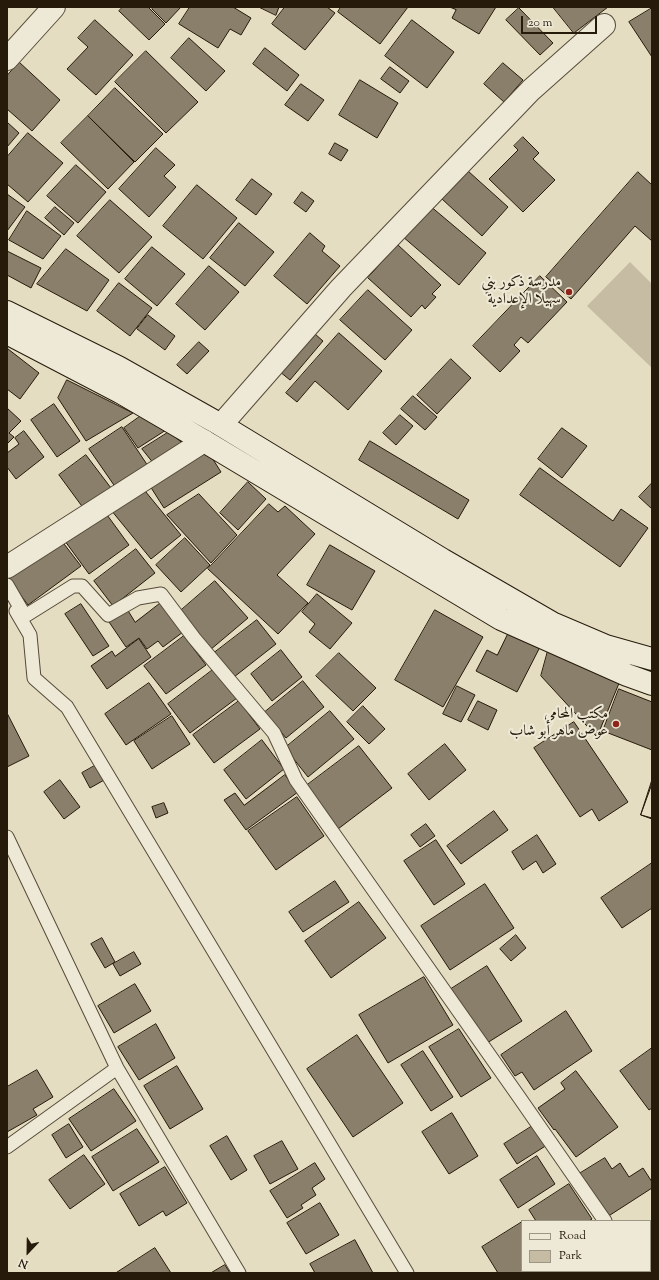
<!DOCTYPE html>
<meta charset="utf-8">
<style>
body{margin:0}
#map{position:relative;width:659px;height:1280px;overflow:hidden;background:#e5ddc2;font-family:"Sorts Mill Goudy",serif}
canvas{display:block}
.frame{position:absolute;inset:0;border:8px solid #261a0a;pointer-events:none}
.legend{position:absolute;left:521px;top:1220px;width:130px;height:52px;box-sizing:border-box;background:#eee9d7;border:1px solid #9e9685;margin:0;padding:5px 7px;list-style:none;font-size:12px;color:#261a0a}
.legend li{display:flex;align-items:center;gap:8px;height:20px}
.legend b{width:20px;border:1px solid #9e9685}
.north{position:absolute;left:8px;top:1232px;width:40px;height:40px;-webkit-text-stroke:3px #eee9d7;paint-order:stroke;rotate:202deg;font-size:11px;font-weight:700;line-height:16px;text-align:center;color:#261a0a}
.north::after{content:'';display:block;margin:auto;width:14px;height:18px;background:#261a0a;clip-path:polygon(50% 0,100% 100%,50% 72%,0 100%)}
.scale{position:absolute;left:521px;top:16px;width:76px;height:18px;box-sizing:border-box;border:2px solid #261a0a;border-top:0;padding-left:5px;font-size:12px;line-height:14px;white-space:nowrap;color:#261a0a;-webkit-text-stroke:3px #eee9d7;paint-order:stroke}
</style>
<div id="map">
<canvas width="659" height="1280"></canvas>
<div class="frame"></div>
<ul class="legend">
<li><b style="height:5px;background:#eee9d7"></b>Road</li>
<li><b style="height:11px;background:#c5bca3"></b>Park</li>
</ul>
<div class="north">N</div>
<div class="scale">20 m</div>
</div>
<script>
const c = document.querySelector('canvas').getContext('2d');
c.lineJoin = 'round';
function fillPath(path, color) { c.fillStyle = color; c.fill(path, 'evenodd'); }
function stroke(path, color, width, dash) { c.strokeStyle = color; c.lineWidth = width; c.lineCap = dash ? 'butt' : 'round'; c.setLineDash(dash || []); c.stroke(path); }
function label(font, color, halo, rows, align = 'center') {
  c.font = font + ' "Sorts Mill Goudy",Amiri,serif'; c.lineWidth = 4; c.setLineDash([]); c.textBaseline = 'middle'; c.strokeStyle = halo; c.fillStyle = color; for (const [text, x, y, turn = 0] of rows) {
    c.save(); c.translate(x, y); c.rotate((+turn || 0) * Math.PI / 180); c.textAlign = isNaN(turn) ? turn : align; if (halo) c.strokeText(text, 0, 0); c.fillText(text, 0, 0); c.restore();
  }
}
fillPath(new Path2D(`
 M630,262l22,22v84l-65,-62z`), '#c5bca3');
const building = new Path2D(`
 M123,7h25l17,17 -16,16 -30,-29z
 M154,7h27l-15,16 -14,-14z
 M190,7h43l18,11 -10,17 -11,-6 -12,19 -39,-24z
 M259,7h20l-3,8z
 M285,7h42l8,6 -30,37 -33,-26z
 M341,7h67l-28,37 -42,-32z
 M450,7h46l-17,27 -27,-16 4,-8z
 M553,7h55l-34,26z
 M519,8l34,35 -13,12 -34,-35z
 M652,8v49l-23,-35z
 M95,20l38,35 -37,40 -29,-26 21,-22 -10,-9z
 M412,20l42,32 -27,36 -42,-32z
 M189,38l36,33 -19,20 -35,-33z
 M265,48l34,27 -12,16 -34,-27z
 M146,51l52,51 -32,31 -51,-51z
 M19,62l41,38 -28,31 -25,-22v-33z
 M503,63l20,17 -19,22 -20,-18z
 M390,67l19,14 -9,12 -19,-14z
 M360,80l38,23 -21,35 -38,-23z
 M301,84l23,16 -16,21 -23,-16z
 M115,88l48,46 -28,28 -47,-46z
 M88,116l46,46 -26,27 -47,-46z
 M7,122l12,11 -12,14z
 M28,133l35,30 -35,39 -21,-18v-27z
 M523,137l16,16 -6,6 22,21 -32,32 -34,-33 29,-29 -4,-4z
 M335,143l13,7 -7,11 -12,-7z
 M156,148l19,17 -11,11 12,11 -27,30 -30,-28z
 M76,165l30,27 -28,31 -31,-27z
 M468,171l40,36 -26,29 -40,-37z
 M638,172l14,13v56l-17,-15 -64,73 -25,-22z
 M252,179l20,15 -16,21 -20,-15z
 M197,185l40,33 -34,41 -40,-33z
 M302,192l12,9 -8,11 -12,-9z
 M7,194l18,13 -18,24z
 M110,200l42,37 -33,36 -42,-37z
 M429,205l57,48 -27,32 -57,-49z
 M55,207l19,16 -10,12 -19,-17z
 M27,211l34,25 -18,23 -34,-19z
 M239,223l35,29 -29,34 -35,-28z
 M310,233l15,13 -3,5 18,15 -33,38 -33,-28z
 M398,245l43,40 -9,9 4,3 -11,12 -3,-4 -11,12 -43,-39z
 M152,247l33,27 -28,32 -32,-27z
 M66,249l43,31 -22,31 -50,-27z
 M7,251l34,17 -10,20 -24,-13z
 M209,266l30,26 -34,38 -29,-26z
 M540,276l27,26 -39,41 -7,-6 -7,8 6,6 -20,21 -27,-26z
 M119,283l33,25 -22,28 -33,-25z
 M368,290l44,40 -27,30 -45,-40z
 M148,315l27,21 -10,14 -28,-21z
 M307,327l16,14 -33,39 -16,-13z
 M339,333l43,38 -34,39 -33,-29 -18,21 -11,-9z
 M199,342l10,9 -22,23 -10,-9z
 M8,349l31,24 -19,26 -13,-10v-38z
 M451,359l20,19 -34,36 -20,-19z
 M67,380l66,33 -47,28 -28,-43z
 M413,396l24,21 -12,13 -24,-21z
 M54,404l26,37 -23,16 -26,-37z
 M7,408l14,13 -12,12 5,4 -7,7z
 M145,413l21,17 -28,18 -14,-20z
 M400,415l13,11 -17,19 -13,-12z
 M122,427l26,39 -32,22 -27,-39z
 M562,428l25,18 -25,32 -24,-19z
 M24,431l20,26 -28,22 -9,-12v-14l12,-9 -4,-6z
 M169,432l17,14 -32,18 -12,-15z
 M370,441l99,59 -11,19 -99,-59z
 M207,450l14,22 -57,36 -14,-22z
 M86,455l25,33 -27,21 -25,-34z
 M540,468l73,53 8,-12 27,19 -28,39 -100,-72z
 M248,482l18,17 -28,31 -18,-17z
 M652,483v26l-13,-12z
 M141,486l40,49 -30,24 -40,-49z
 M199,494l38,41 -26,28 -44,-48z
 M269,504l9,8 7,-6 30,28 -38,41 31,28 -30,31 -70,-65z
 M102,508l27,37 -40,29 -27,-37z
 M185,538l25,27 -29,27 -25,-27z
 M61,540l20,26 -53,39 -19,-26z
 M330,545l45,26 -23,39 -45,-25z
 M136,549l19,24 -42,33 -19,-25z
 M215,581l33,37 -38,32 -32,-37z
 M317,594l35,29 -22,26 -21,-17 6,-8 -13,-12z
 M162,602l21,30 -20,15 -5,-6 -11,8 -8,-11 -13,9 -17,-25 18,-13 8,13z
 M81,604l28,42 -16,10 -28,-42z
 M435,610l48,27 -40,70 -48,-27z
 M257,620l19,24 -42,33 -20,-24z
 M510,630l31,15 -24,47 -41,-21 11,-21 10,5z
 M184,636l22,29 -40,29 -22,-28z
 M139,639l12,18 -44,32 -16,-23 21,-15 3,5z
 M549,647l73,29 -25,61 -56,-61z
 M281,650l21,27 -30,24 -21,-27z
 M339,653l37,35 -23,23 -37,-35z
 M214,669l23,29 -47,35 -22,-29z
 M303,681l21,26 -38,31 -21,-26z
 M149,683l22,31 -45,31 -21,-31z
 M457,686l18,9 -14,27 -18,-8z
 M619,689l33,13v48l-49,-19z
 M239,701l21,28 -46,34 -21,-28z
 M478,701l19,9 -9,20 -20,-10z
 M363,706l22,23 -16,15 -22,-22z
 M330,711l24,28 -46,38 -23,-29z
 M7,713l22,43 -22,11z
 M172,716l18,28 -38,25 -18,-28z
 M574,722l54,80 -29,19 -7,-12 -12,8 -46,-69z
 M262,740l22,29 -38,30 -22,-29z
 M445,744l21,26 -37,30 -21,-26z
 M359,746l33,42 -54,41 -32,-43z
 M98,764l8,15 -16,9 -8,-15z
 M285,775l13,17 -52,38 -22,-30 11,-7 9,12z
 M60,780l20,27 -16,12 -20,-27z
 M652,780v38l-11,-3z
 M652,784v35l-11,-4z
 M297,797l27,39 -48,34 -28,-39z
 M164,803l4,10 -12,5 -4,-11z
 M494,811l14,19 -47,34 -14,-18z
 M426,824l9,12 -15,11 -9,-12z
 M537,835l19,29 -13,9 -7,-12 -13,9 -11,-18z
 M436,840l29,44 -31,21 -30,-44z
 M652,863v45l-30,20 -21,-30z
 M335,881l14,21 -46,30 -14,-20z
 M485,884l29,44 -64,42 -29,-44z
 M359,902l27,36 -55,40 -26,-37z
 M516,935l10,13 -15,13 -11,-12z
 M102,938l13,24 -10,6 -14,-24z
 M134,952l7,12 -21,12 -7,-12z
 M487,966l35,55 -35,22 -36,-54z
 M424,977l29,48 -65,38 -29,-48z
 M135,984l16,27 -37,22 -16,-27z
 M566,1011l26,40 -58,39 -12,-18 -7,4 -14,-21z
 M156,1024l19,34 -36,22 -21,-33z
 M459,1029l32,49 -30,19 -32,-50z
 M357,1035l46,68 -50,34 -46,-68z
 M652,1048v60l-3,2 -29,-39z
 M423,1051l30,46 -22,14 -30,-46z
 M177,1066l26,43 -33,20 -26,-43z
 M37,1070l16,27 -20,12 4,6 -30,17v-45z
 M576,1071l42,56 -42,30 -21,-28 -1,1 -16,-22 27,-19 -4,-6z
 M114,1089l22,32 -45,30 -22,-32z
 M452,1113l26,43 -29,18 -27,-42z
 M69,1124l14,23 -17,11 -14,-23z
 M534,1125l13,20 -30,19 -13,-20z
 M137,1129l22,33 -46,29 -21,-34z
 M227,1136l20,34 -16,10 -21,-34z
 M282,1141l16,28 -28,15 -16,-28z
 M84,1155l21,29 -35,25 -21,-29z
 M537,1156l18,28 -37,24 -18,-28z
 M605,1158l7,11 8,-6 9,14 14,-9 9,14v6l-45,29 -28,-43z
 M315,1163l10,16 -13,9 4,7 -15,10 2,3 -16,10 -17,-27z
 M165,1167l22,36 -21,13 -3,-5 -24,15 -19,-32z
 M569,1184l23,35 -3,2h-53l-7,-11z
 M320,1203l19,32 -33,19 -19,-31z
 M522,1222v49h36l1,2h-61l-16,-26z
 M355,1240l18,33h-58l-5,-9z
 M155,1248l16,25h-55z
 M652,1251v21l-2,-3v-17z
 M225,1265l5,8h-19z
 M570,1271h37l-2,2h-33z`);
fillPath(building, '#897f6a');
stroke(building, '#261a0a', 1);
const lane = new Path2D(`
 M7,585l18,31 48,-30h9l26,29 30,-17 23,-4 33,44 80,95 22,47 223,317 86,124
 M16,611l14,24 4,43 33,29 340,566
 M7,837l110,231 122,205
 M7,1147l110,-79
 M638,1271l1,2`);
const street = new Path2D(`
 M7,59l47,-52
 M221,425l120,-137 190,-198 73,-65
 M7,567l197,-126`);
const secondary = new Path2D(`
 M7,312l111,55 103,58 222,135 109,63 54,23 46,13
 M7,333l113,59 84,49 297,178 126,56 25,9`);
stroke(lane, '#564b38', 15);
stroke(street, '#564b38', 24);
stroke(secondary, '#261a0a', 24);
stroke(lane, '#eee9d7', 13);
stroke(street, '#eee9d7', 22);
stroke(secondary, '#eee9d7', 22);
for (const [x, y, r, color] of [
 [569,292,4,"#8f2418"],
 [616,724,4,"#8f2418"]
]) { const dot = new Path2D(); dot.arc(x, y, r, 0, 2 * Math.PI); c.fillStyle = color; c.fill(dot); stroke(dot, '#eee9d7', 1.5); }
label('15px', '#261a0a', '#eee9d7', [
 ["مدرسة ذكور بني",561,283],
 ["سهيلا الإعدادية",561,300],
 ["مكتب المحامي",608,715],
 ["عوض ماهر أبو شاب",608,732]
], 'right');
</script>
